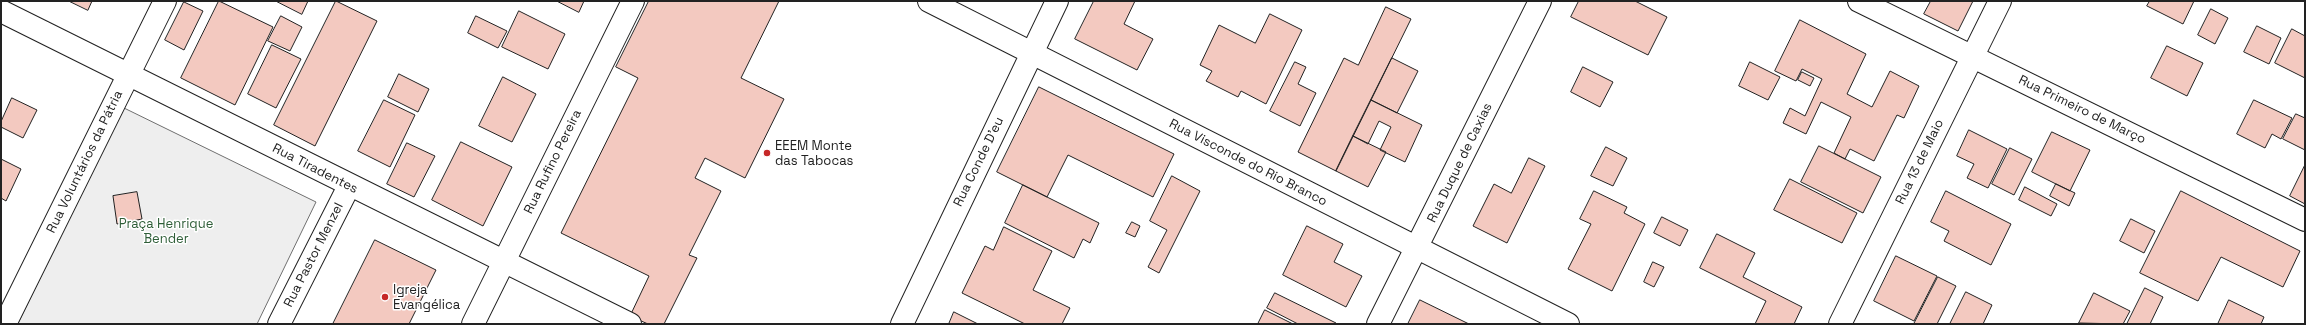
<!DOCTYPE html>
<meta charset="utf-8">
<style>
body{margin:0}
#map{position:relative;width:2306px;height:325px;overflow:hidden;background:#fff;font-family:"Space Grotesk",sans-serif}
canvas{display:block}
.frame{position:absolute;inset:0;border:2px solid #222;pointer-events:none}
</style>
<div id="map">
<canvas width="2306" height="325"></canvas>
<div class="frame"></div>
</div>
<script>
const c = document.querySelector('canvas').getContext('2d');
c.lineJoin = 'round';
function fillPath(path, color) { c.fillStyle = color; c.fill(path, 'evenodd'); }
function stroke(path, color, width, dash) { c.strokeStyle = color; c.lineWidth = width; c.lineCap = dash ? 'butt' : 'round'; c.setLineDash(dash || []); c.stroke(path); }
function label(font, color, halo, rows, align = 'center') {
  c.font = font + ' "Space Grotesk",sans-serif'; c.lineWidth = 3; c.setLineDash([]); c.textBaseline = 'middle'; c.strokeStyle = halo; c.fillStyle = color; for (const [text, x, y, turn = 0] of rows) {
    c.save(); c.translate(x, y); c.rotate((+turn || 0) * Math.PI / 180); c.textAlign = isNaN(turn) ? turn : align; if (halo) c.strokeText(text, 0, 0); c.fillText(text, 0, 0); c.restore();
  }
}
const green = new Path2D(`
 M124,108l192,94 -59,122h-239z`);
fillPath(green, '#eee');
stroke(green, '#6f6f6f', 1);
const building = new Path2D(`
 M69,1h23l-4,9z
 M219,1l54,26 -38,78 -54,-27z
 M276,1h32l-6,13z
 M336,1l41,20 -62,125 -41,-21z
 M557,1h27l-5,11z
 M649,1h130l-38,77 43,21 -39,79 -40,-20 -10,20 26,13 -32,64 8,3 -33,66h-16l-18,-8 19,-40 -88,-43 77,-155 -22,-11z
 M1094,1h41l-11,23 29,15 -16,31 -62,-31z
 M1579,1h56l32,16 -19,38 -77,-38z
 M1931,1h42l-15,30 -34,-17z
 M2150,1h44l-11,23 -36,-18z
 M184,2l19,9 -19,39 -19,-10z
 M1386,7l25,12 -75,152 -38,-19 46,-94 14,7z
 M2211,9l17,9 -13,26 -17,-9z
 M519,11l46,23 -17,35 -46,-22z
 M1270,14l32,16 -36,74 -25,-13 -3,6 -32,-16 6,-10 -12,-6 19,-40 36,18z
 M281,16l21,11 -12,24 -22,-10z
 M476,16l31,15 -9,17 -30,-15z
 M1800,20l66,34 -19,40 25,13 18,-36 29,15 -15,32 -7,-3 -23,46 -24,-12 -5,10 -11,-6 17,-36 -30,-15 -15,32 -23,-11 7,-15 15,8 17,-37 -20,-10 -6,12 -21,-10z
 M2257,26l24,12 -12,26 -25,-12z
 M2292,29l13,7v42l-30,-15z
 M272,45l29,14 -25,49 -28,-14z
 M2167,46l36,17 -16,33 -36,-18z
 M1392,58l26,13 -21,42 -26,-13z
 M1295,62l11,5 -8,17 18,9 -16,33 -30,-15z
 M1750,62l30,15 -12,23 -29,-14z
 M1583,67l30,15 -13,25 -29,-15z
 M1802,72l12,6 -4,8 -12,-6z
 M399,74l30,15 -11,23 -30,-15z
 M503,77l33,17 -24,48 -33,-16z
 M1039,87l135,67 -21,43 -85,-42 -21,42 -50,-25z
 M12,98l25,12 -14,28 -22,-11v-5z
 M384,100l31,15 -25,52 -32,-16z
 M1371,100l51,25 -17,37 -25,-12 11,-23 -12,-6 -11,23 -15,-8z
 M2254,100l38,18 -11,21 -9,-5 -7,14 -28,-14z
 M2296,114l9,4v32l-22,-11z
 M1969,130l38,19 -19,39 -21,-10 7,-14 -17,-8z
 M2052,132l38,18 -20,41 -38,-19z
 M1353,136l33,16 -18,35 -32,-16z
 M461,142l51,25 -29,59 -51,-26z
 M407,143l28,13 -21,41 -27,-13z
 M1819,146l62,31 -18,36 -62,-31z
 M1606,147l21,11 -14,28 -22,-10z
 M2010,148l22,11 -18,36 -22,-11z
 M1529,158l16,8 -38,77 -34,-17 21,-42 17,9z
 M1,159l20,10 -15,32 -5,-3z
 M2305,165v39l-15,-8z
 M1172,176l28,15 -41,82 -11,-6 19,-37 -17,-9z
 M1790,179l67,34 -15,30 -68,-33z
 M2056,184l19,9 -6,13 -19,-10z
 M1023,185l76,38 -9,20 -7,-4 -9,19 -69,-35z
 M2025,187l32,17 -6,12 -32,-16z
 M1594,191l33,16 -3,6 21,11 -33,67 -44,-22 23,-45 -11,-5z
 M1946,191l65,33 -20,41 -47,-24 5,-10 -18,-9z
 M2181,191l119,60 -17,36 -62,-30 -23,44 -58,-28z
 M137,192l5,27 -25,5 -4,-28z
 M1662,217l26,13 -8,16 -26,-13z
 M2131,219l24,12 -11,22 -24,-12z
 M1132,222l8,4 -5,11 -9,-4z
 M1307,226l36,18 -9,18 28,14 -16,31 -63,-32z
 M1004,227l48,24 -19,39 37,18 -8,16h-37l-63,-31 23,-47 8,4z
 M1717,234l38,19 -12,24 59,30 -8,17h-39l11,-23 -66,-33z
 M375,240l61,30 -27,54h-76z
 M1896,256l41,20 -23,45 -40,-20z
 M1653,262l11,5 -10,20 -10,-5z
 M1938,277l18,9 -19,38h-23z
 M2145,288l18,9 -13,27h-23z
 M1966,292l26,13 -9,19h-33z
 M1275,293l61,30v1h-38l-31,-16z
 M2094,293l36,18 -7,13 -44,-1z
 M1420,300l49,24h-61z
 M2229,300l35,17 -3,7h-43z
 M1265,310l28,14h-35z
 M954,312l24,12h-29z`);
fillPath(building, '#f3c9c0');
stroke(building, '#222', 1);
const minor = new Path2D(`
 M929,1l639,323
 M1859,1l446,219
 M279,324l70,-138
 M473,324l160,-323
 M902,324l155,-323
 M1378,324l162,-323
 M1840,324l160,-323`);
const major = new Path2D(`
 M1,11l629,313
 M5,324l160,-323`);
stroke(minor, '#222', 24);
stroke(major, '#222', 24);
stroke(minor, '#fff', 22);
stroke(major, '#fff', 22);
for (const [x, y, r, color] of [
 [767,153,4,"#c62828"],
 [385,297,4,"#c62828"]
]) { const dot = new Path2D(); dot.arc(x, y, r, 0, 2 * Math.PI); c.fillStyle = color; c.fill(dot); stroke(dot, '#fff', 1.5); }
label('13px', '#222', '#fff', [
 ["Rua Primeiro de Março",2082,110,26],
 ["Rua Voluntários da Pátria",85,162,-64],
 ["Rua Rufino Pereira",553,162,-64],
 ["Rua Conde D'eu",979,162,-64],
 ["Rua 13 de Maio",1920,162,-64],
 ["Rua Visconde do Rio Branco",1248,163,27],
 ["Rua Duque de Caxias",1460,163,-64],
 ["Rua Tiradentes",315,169,27],
 ["Rua Pastor Menzel",314,255,-63]
]);
label('13px', '#222', '#fff', [
 ["EEEM Monte",775,146],
 ["das Tabocas",775,161],
 ["Igreja",393,290],
 ["Evangélica",393,305]
], 'left');
label('13px', '#2f5e38', '#fff', [
 ["Praça Henrique",166,224],
 ["Bender",166,239]
]);
</script>
